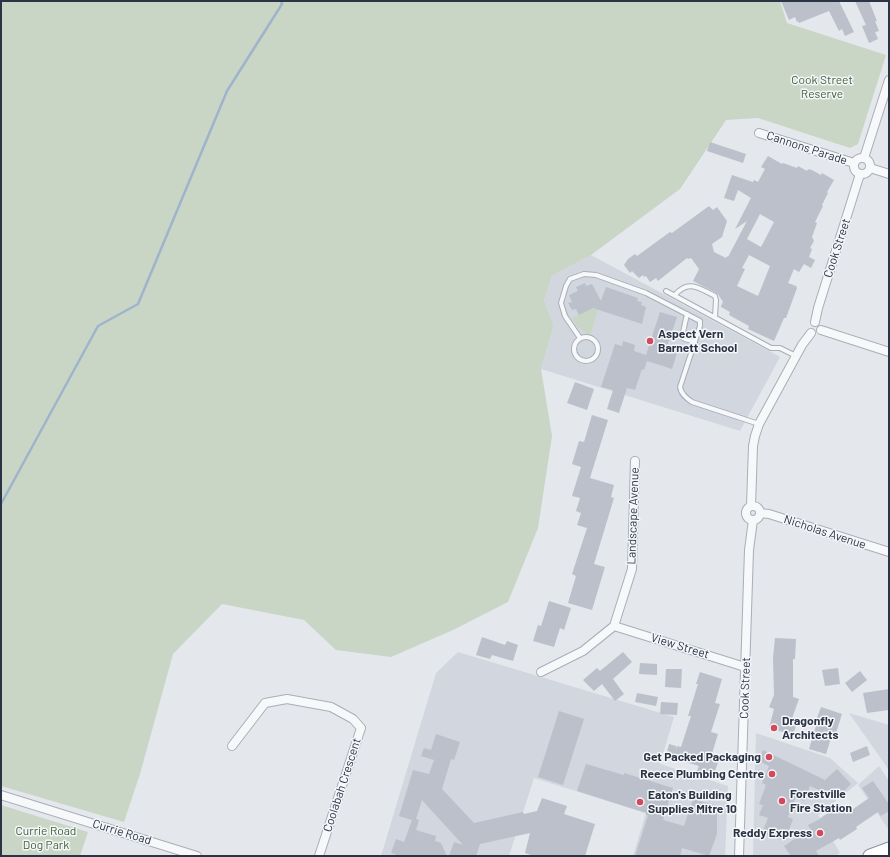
<!DOCTYPE html>
<style>
body{margin:0}
#map{position:relative;width:890px;height:857px;overflow:hidden;background:#e4e7ec;font-family:Barlow,sans-serif}
canvas{display:block}
.frame{position:absolute;inset:0;border:2px solid #2b3445;pointer-events:none}
</style>
<div id="map">
<canvas width="890" height="857"></canvas>
<div class="frame"></div>
</div>
<script>
const c = document.querySelector('canvas').getContext('2d');
c.lineJoin = 'round';
function fillPath(path, color) { c.fillStyle = color; c.fill(path, 'evenodd'); }
function stroke(path, color, width, dash) { c.strokeStyle = color; c.lineWidth = width; c.lineCap = dash ? 'butt' : 'round'; c.setLineDash(dash || []); c.stroke(path); }
function label(font, color, halo, rows, align = 'center') {
  c.font = font + ' Barlow,sans-serif'; c.lineWidth = 3; c.setLineDash([]); c.textBaseline = 'middle'; c.strokeStyle = halo; c.fillStyle = color; for (const [text, x, y, turn = 0] of rows) {
    c.save(); c.translate(x, y); c.rotate((+turn || 0) * Math.PI / 180); c.textAlign = isNaN(turn) ? turn : align; if (halo) c.strokeText(text, 0, 0); c.fillText(text, 0, 0); c.restore();
  }
}
fillPath(new Path2D(`
 M591,255l189,102 -40,74 -199,-62 13,-44 -10,-24 8,-25z
 M458,652l216,65 -14,47 68,22 -3,70h-92l13,-43 -112,-35 -25,78h-128l55,-183z
 M849,713l40,12v45z
 M756,733l74,25 28,25 -40,32 22,38 -5,3h-82z
 M879,766l10,15v49l-31,-45z`), '#d2d6de');
fillPath(new Path2D(`
 M1,1h779l7,22 99,32 -28,89 -8,4 -92,-30 -32,2 -46,69 -89,66 -39,21 -8,25 10,24 -13,44 11,67 -14,92 -30,74 -55,28 -62,27 -55,-7 -32,-30 -82,-16 -49,50 -33,120 -16,48 -123,-36z
 M600,304l-10,31c-9,-4 -13,-8 -18,-17z
 M1,805l87,27 -8,24h-79z`), '#c9d6c5');
stroke(new Path2D(`
 M1,504l97,-178 40,-22 89,-213 55,-87 -1,-3`), '#9fb4cc', 2.5);
fillPath(new Path2D(`
 M781,1h58l15,31 -9,4 -3,-7 -3,2 -10,-20 -30,12 -1,-2 -1,1 -2,-5 -6,3z
 M855,1h14l8,20h-2l4,10 -4,1 3,7 -9,4 -7,-17 4,-1z
 M710,142l36,12 -3,9 -36,-12z
 M768,156l14,8 1,-1 14,5 1,-2 9,5 1,-2 2,1v-1l11,6 1,-2 12,7 -7,12 1,1 -6,12 1,1 -8,16 2,1 -5,14 2,4 -4,7 2,1 -3,8 6,3 -4,8 -7,-4 -5,8 -5,-3 -6,14 8,3 1,2 -11,30h-2l-10,23 -26,-12 1,-3 -20,-11 1,-3 -9,-5v-1l2,-4 -5,-8 -25,-13 6,-12 -8,-11 -3,1 -1,-1 -29,23 -2,-3 -6,4 -4,-6 -2,1 -1,-2 -4,3 -7,-7 -2,2 -6,-8 4,-6 7,-5 2,2 33,-24 2,1 37,-27 4,4 4,-3 10,14 -5,16 -10,7 2,8 12,6 1,-2 1,1 19,-36 -12,8 16,-31 -13,-8 -4,11 -10,-3 8,-23 21,7 1,-2 4,2 7,-13 -4,-2zM760,214l14,8 -13,25 -14,-8zM749,255l21,11 -12,30 -21,-10 8,-17 -3,-1z
 M585,283l1,3 6,-2 9,17 5,-14 32,11 -1,3 5,1 -1,3 5,2 -4,17 -49,-16 -14,7 -3,-6 -4,1 -4,-7 4,-1 -3,-7 9,-4 -2,-4z
 M660,312l17,5 -10,29 11,4 -6,19 -25,-8 -3,9 -2,-1 -7,21 -8,-2 -8,25 -12,-4 6,-19 -12,-3 14,-43 7,2 1,-5 12,4 -1,6 12,4z
 M575,382l19,7 -7,21 -20,-7z
 M592,415l16,5 -18,58 24,7 -3,12 3,1 -20,66 11,3 -13,43 -24,-7 8,-27 -4,-2 15,-46 -10,-3 4,-12 -5,-2 4,-13 -8,-2 9,-29 -9,-3 7,-23 5,1z
 M549,601l22,7 -7,22 -4,-2 -6,19 -21,-6 5,-16 3,1z
 M482,637l23,8 2,-4 11,4 -5,16 -21,-6 -2,4 -14,-4z
 M775,638l21,1 -1,20h-2v38l6,2 -9,25 6,2 -3,9 -24,-7 5,-19 -5,-2 5,-12 -1,-37z
 M623,652l9,10 -19,17 11,15 -9,7 -13,-17 -8,7 -11,-11 14,-12 3,3z
 M640,663l17,1v11l-18,-1z
 M838,668l2,16 -15,2 -3,-16z
 M666,669h16l-1,19 -16,-1z
 M860,671l7,9 -15,12 -7,-9z
 M700,672l22,7 -7,24 5,1 -9,28 7,2 -7,23 8,3 -6,16 -16,-5 2,-5 -33,-10 3,-12 7,2v3l1,-3 4,1 10,-31h-3l10,-32h-2z
 M889,689v21l-22,3 -4,-20z
 M637,693l21,4 -2,9 -21,-4z
 M661,702l17,1 -1,12 -17,-1z
 M821,707l21,7 -6,19 -3,-1 -7,22 -17,-5 7,-23h-2z
 M559,711l25,8 -21,66 -25,-8z
 M436,734l24,8 -6,18 -3,-1 -9,30 32,34 49,-11 1,2 13,-3 5,-13 25,8 -3,8 31,10 -10,32h-51l-9,-3 5,-20 -50,11 -4,12h-27l5,-14 9,3 -41,-45 -6,19 3,1 -3,10 20,6 -1,5 6,2 6,13h-47l-9,-3 5,-14 8,3 8,-22 -13,-4 14,-46 16,4 5,-14 -13,-4 3,-8 7,2z
 M867,746l3,9 -17,7 -3,-9z
 M763,750l62,30 12,-11 14,15 -14,14 -27,-12 -6,15 -8,-4 -8,20 5,2 -8,22 -23,-8 6,-15 -9,-3 4,-10 -4,-1 7,-19 -4,-2 7,-17 -8,-4v-8z
 M586,764l38,11v-2l49,15 -10,32 21,6 9,-27 24,7v28l-8,22 -27,-8 -2,8h-45l13,-41h-2v-2l-69,-22z
 M873,781l16,23v7l-8,5 -3,-4 -22,15 1,2 -17,11 -1,-2 -23,13 3,5h-28l-7,-10 26,-17 -2,-4 10,-5 22,-16 6,10 23,-16 -7,-10z`), '#bbc0ca');
const service = new Path2D(`
 M666,291l105,57h9l16,8
 M675,295c13,-16 24,-7 40,1l1,4 -1,17
 M687,314l-5,23 3,2 10,3
 M574 349a12 12 0 1 1 24 0a12 12 0 1 1-24 0Z
 M580,338l-15,-22 -4,-13 5,-17 4,-7 14,-5 12,1 50,18 54,28v5l-20,61c1,7 6,11 12,15l67,22`);
const minor = new Path2D(`
 M759,133l95,30
 M854 166a8 8 0 1 1 16 0a8 8 0 1 1-16 0Z
 M864,158l25,-78
 M870,168l19,6
 M815,322l3,-14 42,-134
 M821,330l68,22
 M751,506l2,-60 2,-10 4,-12 43,-79 9,-12
 M746 513a7 7 0 1 1 14 0a7 7 0 1 1-14 0Z
 M760,513l9,1 120,38
 M614,626l131,41
 M541,672l42,-21 31,-25 18,-57 3,-108
 M232,746l33,-43 22,-4 44,8 22,12 8,9 -42,128
 M1,795l196,61
 M739,856l10,-306 4,-30`);
const trunk = new Path2D(`
 M870,856l19,-7`);
stroke(service, '#a9aeb7', 6);
stroke(minor, '#a9aeb7', 10);
stroke(trunk, '#8b94a3', 15);
stroke(service, '#f7f8fa', 4);
stroke(minor, '#f7f8fa', 8);
stroke(trunk, '#fff', 13);
for (const [x, y, r, color] of [
 [650,341,4,"#d1495b"],
 [774,728,4,"#d1495b"],
 [769,757,4,"#d1495b"],
 [772,774,4,"#d1495b"],
 [782,801,4,"#d1495b"],
 [640,802,4,"#d1495b"],
 [820,833,4,"#d1495b"]
]) { const dot = new Path2D(); dot.arc(x, y, r, 0, 2 * Math.PI); c.fillStyle = color; c.fill(dot); stroke(dot, '#f4f6f9', 1.5); }
label('12px', '#3f6138', '#f4f6f9', [
 ["Cook Street",822,80],
 ["Reserve",822,94],
 ["Currie Road",46,831],
 ["Dog Park",46,845]
]);
label('12px', '#2b3445', '#f4f6f9', [
 ["Cannons Parade",807,148,18],
 ["Cook Street",837,248,-72],
 ["Landscape Avenue",633,516,-88],
 ["Nicholas Avenue",825,532,18],
 ["View Street",680,646,17],
 ["Cook Street",745,688,-88],
 ["Coolabah Crescent",342,785,-72],
 ["Currie Road",122,832,17]
]);
label('bold 12px', '#2b3445', '#f4f6f9', [
 ["Aspect Vern",658,334],
 ["Barnett School",658,348],
 ["Dragonfly",782,721],
 ["Architects",782,735],
 ["Get Packed Packaging",761,757,"right"],
 ["Reece Plumbing Centre",764,774,"right"],
 ["Forestville",790,794],
 ["Fire Station",790,808],
 ["Eaton's Building",648,795],
 ["Supplies Mitre 10",648,809],
 ["Reddy Express",812,833,"right"]
], 'left');
</script>
